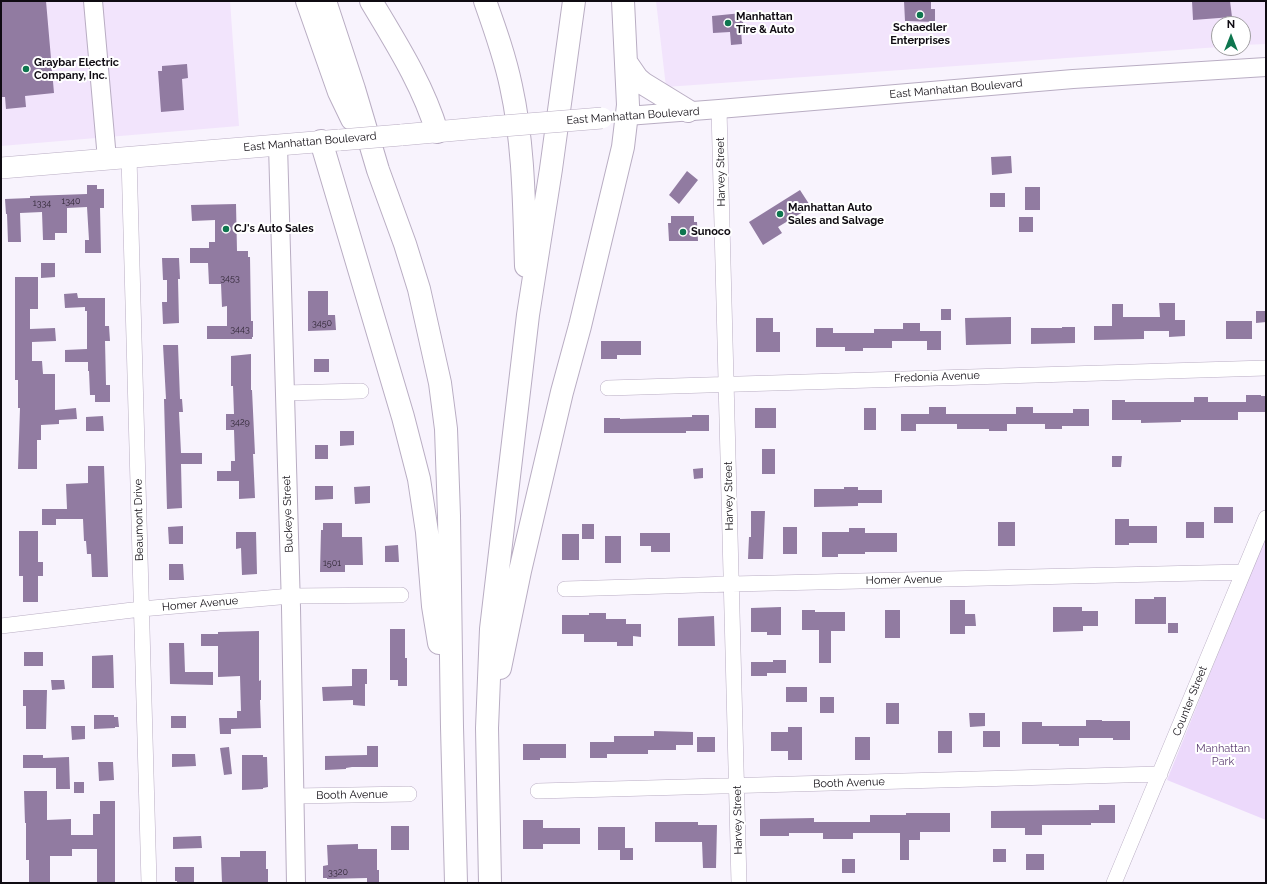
<!DOCTYPE html>
<style>
body{margin:0}
#map{position:relative;width:1267px;height:884px;overflow:hidden;background:#f8f3fd;font-family:Raleway,sans-serif}
canvas{display:block}
.frame{position:absolute;inset:0;border:2px solid #0f0b12;pointer-events:none}
.north{position:absolute;left:1211px;top:16px;width:40px;height:40px;box-sizing:border-box;background:#fff;border:1px solid #9f9da0;border-radius:50%;rotate:0deg;font-size:11px;font-weight:700;line-height:16px;text-align:center;color:#0f0b12}
.north::after{content:'';display:block;margin:auto;width:14px;height:18px;background:#0e764f;clip-path:polygon(50% 0,100% 100%,50% 72%,0 100%)}
</style>
<div id="map">
<canvas width="1267" height="884"></canvas>
<div class="frame"></div>
<div class="north">N</div>
</div>
<script>
const c = document.querySelector('canvas').getContext('2d');
c.lineJoin = 'round';
function fillPath(path, color) { c.fillStyle = color; c.fill(path, 'evenodd'); }
function stroke(path, color, width, dash) { c.strokeStyle = color; c.lineWidth = width; c.lineCap = dash ? 'butt' : 'round'; c.setLineDash(dash || []); c.stroke(path); }
function label(font, color, halo, rows, align = 'center') {
  c.font = font + ' Raleway,sans-serif'; c.lineWidth = 4; c.setLineDash([]); c.textBaseline = 'middle'; c.strokeStyle = halo; c.fillStyle = color; for (const [text, x, y, turn = 0] of rows) {
    c.save(); c.translate(x, y); c.rotate((+turn || 0) * Math.PI / 180); c.textAlign = isNaN(turn) ? turn : align; if (halo) c.strokeText(text, 0, 0); c.fillText(text, 0, 0); c.restore();
  }
}
fillPath(new Path2D(`
 M1,1h229l9,125 -238,20z
 M656,1h610v43l-23,1v-21h-24v23l-553,40z`), '#f2e4fc');
fillPath(new Path2D(`
 M1266,535v285l-99,-40z`), '#ecd9fb');
fillPath(new Path2D(`
 M1,1h45l8,92 -29,3 1,11 -20,2 -1,-12h-4z
 M904,1h27v8h4v13l-30,-1z
 M1192,1h38l2,16 -39,3z
 M742,13l2,17h-3l1,14 -11,1 -1,-13 -17,1 -1,-17z
 M187,64l1,14 -6,1 2,31 -23,2 -3,-41h4v-5z
 M1011,156l1,17 -20,2 -1,-18z
 M687,171l11,9 -19,24 -10,-9z
 M87,185h10v4h7v19h-4l1,45h-16v-13h4l-2,-33 -20,1v25h-12v7h-12l-1,-28 -22,1 1,29h-13l-1,-28h-1l-1,-15 25,-1v-2l57,-2z
 M1025,187h15v23h-15z
 M800,190l11,17 -33,20 4,6 -19,12 -14,-23z
 M990,193h15v14h-15z
 M236,204l1,47h11v6h2l1,64h2v16h-1v2h-45v-13h20v-20l-5,1 -1,-23h-12l-1,-21h-18v-15h19v-6h6v-22l-23,1 -1,-16z
 M671,216h23v6h3l1,19h-29l-1,-18h3z
 M1019,217h14v15h-14z
 M162,258h17l1,21h-2l1,44 -16,1 -1,-22h5v-22h-4z
 M41,263h14v14l-14,1z
 M15,277h23v32h-8v20l25,-1 1,13 -24,1v19h10l1,13h12v36l21,-2 1,11 -18,1v4l-18,1v15h-4v29h-19l2,-61h-2v-28h-3z
 M308,291h20v24h7l1,15 -28,1z
 M77,293l1,5h27v28h4l1,15h-5l1,44h4v17h-15v-7h-5l-1,-24h-1v-9h-23v-12l22,-1v-38h-2v-4l-20,1 -1,-14z
 M1159,303h16v17h10v16l-16,1v-6h-25v8l-50,1v-14h18v-22h11v13h37z
 M941,309h10v11h-10z
 M1256,311h10v11l-10,1z
 M1011,317v27l-45,1 -1,-27z
 M756,318h17v14h7v20h-24z
 M1226,321h26v18h-26z
 M903,323h17v8h21v19h-14v-9h-35v7h-29v3h-18v-4h-29v-19h17v5h41v-4h29z
 M1062,327h13v16l-44,1v-16h31z
 M601,341h40v14h-24v4h-16z
 M163,345h15l2,54h2l1,13h-4l2,41h21v11h-21l1,44 -15,1 -3,-110h2z
 M251,354v36h1l3,64h-2l2,44 -16,1v-18h-22v-10h14v-10h4l-1,-31h-8v-16h8l-1,-28h-2v-30z
 M314,359h15v13h-15z
 M1246,395h15v1h5v16h-28v8h-57v2l-40,1v-3h-29v-20h13v2h69v-5h14v5h38z
 M929,407h17v7h70v-7h17v6h40v-4h16v17h-27v3h-17v-5h-38v7h-18v-2h-32v-5h-41v7h-15v-17h28z
 M755,408h21v20h-21z
 M864,408h12v22h-12z
 M692,415h17v16h-23v2h-82v-15h16v1l33,-1 39,-1z
 M103,416l1,15h-18v-14z
 M340,431h14v14l-14,1z
 M315,445h13v14h-13z
 M762,449h13v25h-13z
 M1112,456h10l-1,11h-9z
 M88,466h16l4,111h-16l-1,-23h-4l-1,-13h-2l-1,-22h-27v6h-14v-16h25l-1,-25 22,-1z
 M703,468v10l-9,1 -1,-10z
 M315,486h18v13l-18,1z
 M370,486v17l-15,1 -1,-17z
 M844,487h14v3h24v13h-24v3l-44,1v-18h30z
 M1214,507h19v16h-19z
 M751,511h14l-2,48h-15l1,-22h2z
 M1115,519h14v7h28v17h-28v2h-14z
 M998,522h17v24h-17z
 M1186,522h18v16h-18z
 M323,523h19v14h20l1,28h-18v7h-25l1,-42h2z
 M582,524h12v15h-12z
 M183,526v18h-14l-1,-17z
 M783,527h14v27h-14z
 M849,528h16v5h32v19h-32v2h-27v3h-16v-25h27z
 M19,531h19v31h5v14h-5v26h-15v-26h-4z
 M236,532h20l1,42 -15,1 -1,-27 -5,1z
 M640,533h30v19h-19v-6h-11z
 M562,534h17v26h-17z
 M605,536h16v27h-16z
 M398,545l1,17h-14v-16z
 M169,564h14l1,16h-15z
 M1154,597h12v27h-31v-25h19z
 M950,600h15v14h10l1,12h-11v8h-15z
 M781,607v28h-14v-3h-16v-24z
 M1053,607h29v4h16v15h-15v5l-30,1z
 M802,610h13v2h30v19h-14v32h-12v-33h-17z
 M885,610h15v28h-15z
 M589,613h17v6h20v5h15v13l-8,-1v10h-16v-4h-33v-8h-22v-19h27z
 M714,616l1,30h-37v-28z
 M1168,623h10v10h-10z
 M390,629h15v29h2v28h-9v-6h-8z
 M259,631v50l2,-1v20h-1l1,28 -30,1v5h-11l-1,-16h18v-7h4l-1,-35 -22,1v-31h-17v-12h17v-2z
 M169,643h15l1,29h28v13l-43,-1z
 M24,652h19v14h-19z
 M113,655l1,33h-22v-32z
 M773,660h13v13h-19v3h-16v-14h22z
 M352,669h15v15h-2v22l-12,-1v-5l-30,1 -1,-14 30,-1z
 M51,680h13l1,9 -13,1z
 M786,687h21v15h-21z
 M23,690h24l-1,39h-20v-23h-3z
 M820,697h14v16h-14z
 M886,703h13v21h-13z
 M969,713h16v13l-15,1z
 M94,715h20v2h4l1,10h-4v1l-21,1z
 M171,716h15v12h-15z
 M1086,720h16v1h28v19h-17v-2h-34v8h-20v-2h-37v-22h20v4h44z
 M71,726h14v13l-13,1z
 M788,727h14v33h-14v-9h-17v-19h17z
 M654,731l39,1v13h-17v5h-28v4h-41v4h-17v-16h24v-6h40z
 M938,731h14v22h-14z
 M983,731h17v16h-17z
 M697,737h18v15h-18z
 M855,737h15v23h-15z
 M523,744h43v14h-26v2h-17z
 M367,746h11v21h-26l-6,1v1l-21,1v-14l42,-1z
 M229,747l3,27 -8,1 -4,-27z
 M172,754h23l1,12 -24,1z
 M23,755h20v3l26,-1 1,32h-14v-21h-33z
 M242,755h21v2h4l1,30 -5,1v1l-21,1z
 M98,762h15l1,18 -15,1z
 M74,782h10v11h-10z
 M24,791h23v29l24,-1v16h22v-21h7v-13h15v82h-18v-34h-25v7h-22v27h-21v-23h-3v-37h-1z
 M1099,805h16v18h-24v2h-49v10h-17v-7h-34v-17l108,-1z
 M906,813h44v19h-30v8h-11v20h-9v-27h-47v6h-30v-6h-34v3h-29v-17l54,-1v4h56v-7h36z
 M523,820h20v8h37v16h-37v5h-20z
 M655,822h43v3h19l-1,43h-13l-1,-26h-47z
 M391,826h18v24h-18z
 M598,827h27v21h8v12h-13v-10h-22z
 M201,836l1,12 -29,1v-12z
 M358,844v5h19v21h2v13h-12v-5l-40,1v-1h-4v-12l5,-1 -1,-20z
 M993,849h13v13h-13z
 M240,851h26v18h2v14h-46l-1,-26h19z
 M1026,854h18v16h-18z
 M842,859h13v14h-13z
 M175,867h19v16h-17v-2h-2z`), '#917ba1');
const minor = new Path2D(`
 M719,109l20,774
 M129,157l20,726
 M608,388l658,-20
 M284,393l77,-2
 M565,589l167,-5 511,-12
 M1,626l140,-17 150,-13 110,-1
 M538,791l622,-17
 M295,796l114,-2
 M1114,883l152,-365`);
const tertiary = new Path2D(`
 M93,1l14,158
 M627,116l92,-7 354,-30 193,-12
 M278,145l13,463 5,275`);
const secondary = new Path2D(`
 M401,135l89,-8
 M1,168l338,-28`);
const motorway = new Path2D(`
 M307,1l32,91 13,27
 M325,1l29,88 24,81 27,74 14,45 21,94 6,46 3,87 3,211 4,156
 M371,1c25,42 52,84 66,131
 M485,1c10,28 20,56 26,85 13,59 13,119 15,180
 M626,62l11,16 7,6 44,27
 M321,141l82,276 16,62 8,53 6,74 6,37
 M500,668l20,-97 42,-179 18,-66 43,-179 5,-42 -5,-104
 M490,883l-3,-155 4,-99 37,-314 23,-146 23,-168`);
stroke(minor, '#b9adc3', 16);
stroke(tertiary, '#b9adc3', 20);
stroke(secondary, '#b9adc3', 22);
stroke(motorway, '#b9adc3', 24);
stroke(minor, '#fff', 15);
stroke(tertiary, '#fff', 18);
stroke(secondary, '#fff', 21);
stroke(motorway, '#fff', 22);
const secondaryBridge = new Path2D(`
 M490,127l112,-9
 M340,140l61,-5`);
stroke(secondaryBridge, '#b9adc3', 22, []);
stroke(secondaryBridge, '#fff', 21);
for (const [x, y, r, color] of [
 [920,15,4,"#0e764f"],
 [728,23,4,"#0e764f"],
 [26,69,4,"#0e764f"],
 [780,214,4,"#0e764f"],
 [226,229,4,"#0e764f"],
 [683,232,4,"#0e764f"]
]) { const dot = new Path2D(); dot.arc(x, y, r, 0, 2 * Math.PI); c.fillStyle = color; c.fill(dot); stroke(dot, '#fff', 1.5); }
label('9px', '#302736', null, [
 ["1340",71,201],
 ["1334",42,203],
 ["3453",230,278],
 ["3450",322,323],
 ["3443",240,329],
 ["3429",240,422],
 ["1501",332,563],
 ["3320",338,872]
]);
label('bold 11px', '#0f0b12', '#fff', [
 ["Manhattan",736,17],
 ["Tire & Auto",736,30],
 ["Schaedler",920,28,"center"],
 ["Enterprises",920,41,"center"],
 ["Graybar Electric",34,63],
 ["Company, Inc.",34,76],
 ["Manhattan Auto",788,208],
 ["Sales and Salvage",788,221],
 ["CJ's Auto Sales",234,229],
 ["Sunoco",691,232]
], 'left');
label('11px', '#0f0b12', '#fff', [
 ["East Manhattan Boulevard",956,89,-5],
 ["East Manhattan Boulevard",633,116,-4],
 ["East Manhattan Boulevard",310,142,-5],
 ["Harvey Street",721,172,-91],
 ["Fredonia Avenue",937,377,-2],
 ["Harvey Street",729,496,-91],
 ["Buckeye Street",288,514,-92],
 ["Beaumont Drive",139,520,-91],
 ["Homer Avenue",904,580,-1],
 ["Homer Avenue",200,604,-5],
 ["Counter Street",1190,701,-68],
 ["Booth Avenue",849,783,-2],
 ["Booth Avenue",352,795,-1],
 ["Harvey Street",738,820,-91]
]);
label('11px', '#5e3e73', '#fff', [
 ["Manhattan",1223,749],
 ["Park",1223,762]
]);
</script>
